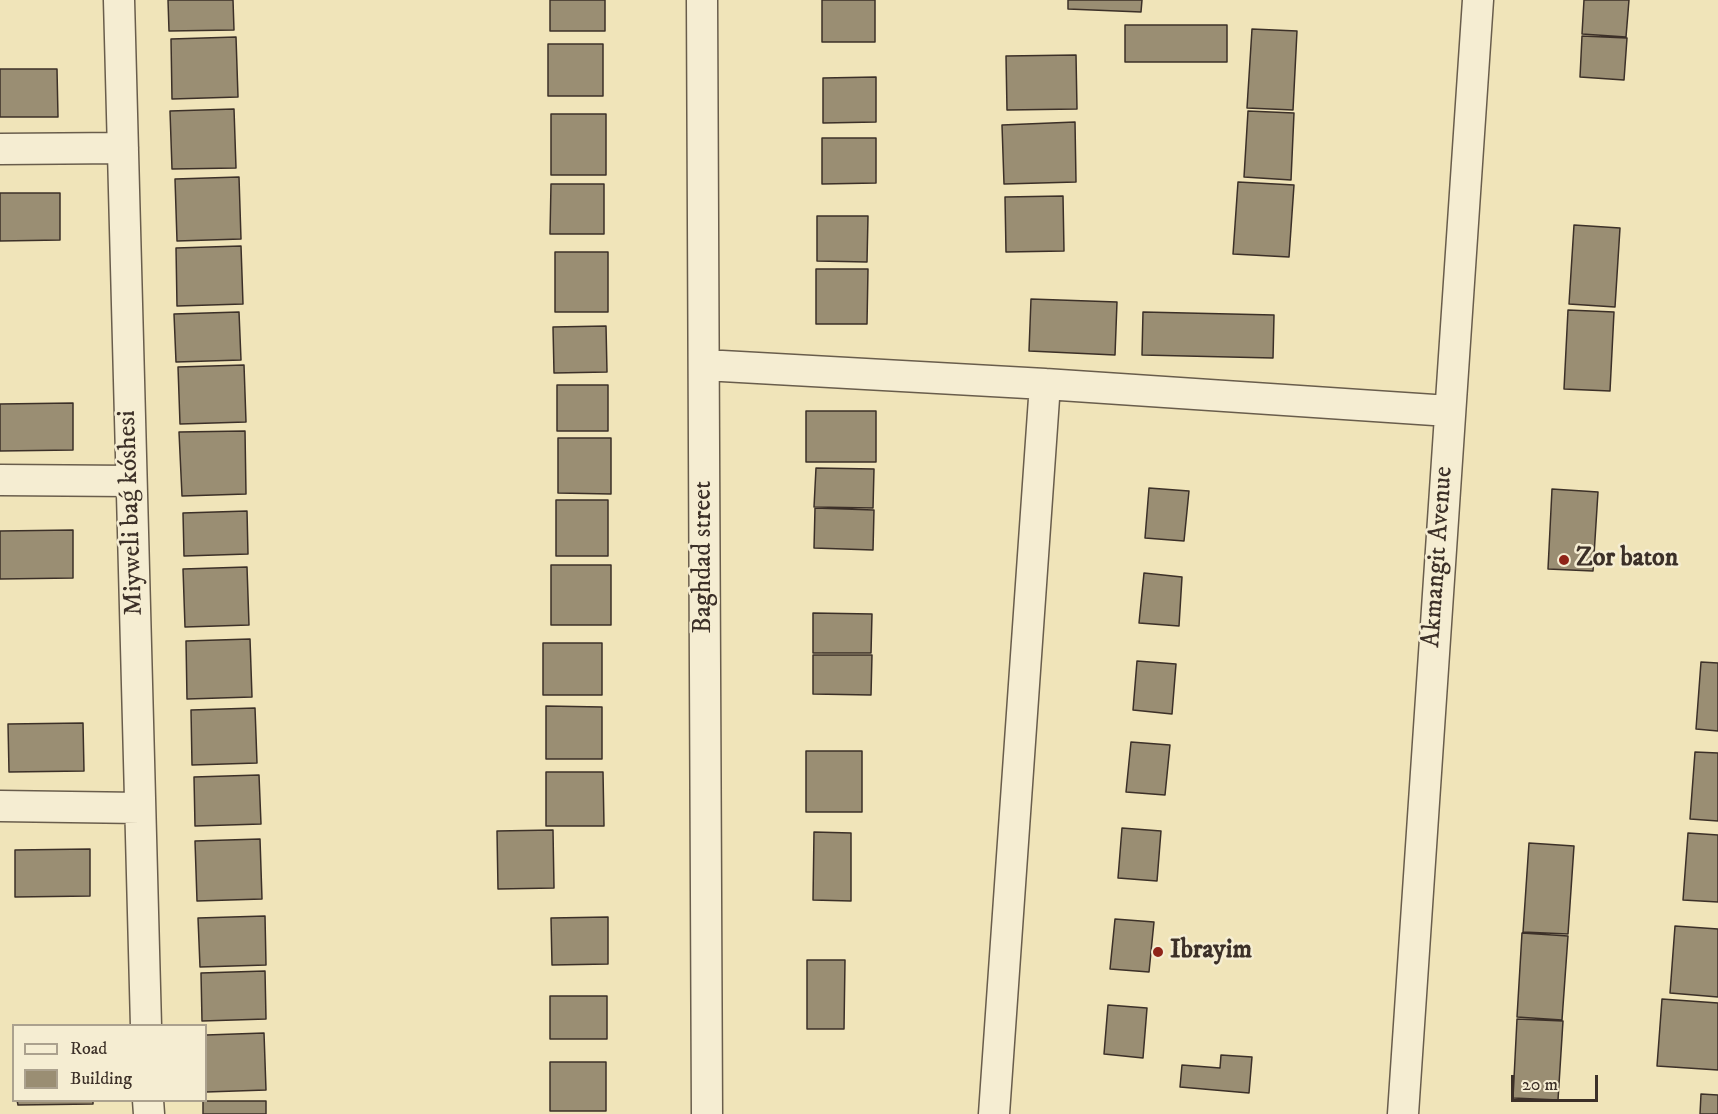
<!DOCTYPE html>
<meta charset="utf-8">
<style>
body{margin:0}
#map{position:relative;width:1718px;height:1114px;overflow:hidden;background:#f0e4b9;font-family:"IM FELL DW Pica",serif}
canvas{display:block}
.legend{position:absolute;left:12px;top:1024px;width:195px;height:78px;box-sizing:border-box;background:#f5edd2;border:2px solid #aba18e;margin:0;padding:8px 10px;list-style:none;font-size:18px;color:#3c3028}
.legend li{display:flex;align-items:center;gap:12px;height:30px}
.legend b{width:30px;border:2px solid #aba18e}
.scale{position:absolute;left:1511px;top:1075px;width:87px;height:27px;box-sizing:border-box;border:3px solid #3c3028;border-top:0;padding-left:8px;font-size:18px;line-height:21px;white-space:nowrap;color:#3c3028;-webkit-text-stroke:4px #f5edd2;paint-order:stroke}
</style>
<div id="map">
<canvas width="1718" height="1114"></canvas>
<ul class="legend">
<li><b style="height:8px;background:#f5edd2"></b>Road</li>
<li><b style="height:16px;background:#9a8e73"></b>Building</li>
</ul>
<div class="scale">20 m</div>
</div>
<script>
const c = document.querySelector('canvas').getContext('2d');
c.lineJoin = 'round';
function fillPath(path, color) { c.fillStyle = color; c.fill(path, 'evenodd'); }
function stroke(path, color, width, dash) { c.strokeStyle = color; c.lineWidth = width; c.lineCap = dash ? 'butt' : 'round'; c.setLineDash(dash || []); c.stroke(path); }
function label(font, color, halo, rows, align = 'center') {
  c.font = font + ' "IM FELL DW Pica",serif'; c.lineWidth = 5; c.setLineDash([]); c.textBaseline = 'middle'; c.strokeStyle = halo; c.fillStyle = color; for (const [text, x, y, turn = 0] of rows) {
    c.save(); c.translate(x, y); c.rotate((+turn || 0) * Math.PI / 180); c.textAlign = isNaN(turn) ? turn : align; if (halo) c.strokeText(text, 0, 0); c.fillText(text, 0, 0); c.restore();
  }
}
const building = new Path2D(`
 M168,0h65l1,30 -65,1z
 M550,0h55v31h-55z
 M822,0h53v42h-53z
 M1068,0h74l-1,12 -73,-3z
 M1584,0h45l-3,37 -44,-3z
 M1125,25h102v37h-102z
 M1252,29l45,2 -4,79 -46,-2z
 M1582,36l45,2 -3,42 -44,-3z
 M236,37l2,60 -66,2 -1,-60z
 M548,44h55v52h-55z
 M1076,55l1,54 -70,1 -1,-54z
 M0,69h57l1,48h-58z
 M876,77v45l-53,1v-45z
 M234,109l2,59 -64,1 -2,-58z
 M1248,111l46,2 -3,67 -47,-3z
 M551,114h55v61h-55z
 M1075,122l1,60 -72,2 -2,-59z
 M822,138h54v45l-54,1z
 M239,177l2,62 -64,2 -2,-62z
 M1238,182l56,3 -5,72 -56,-3z
 M551,184h53v50h-54z
 M0,193h60v47l-60,1z
 M1063,196l1,55 -58,1 -1,-55z
 M817,216h51l-1,46 -50,-1z
 M1574,225l46,3 -5,79 -46,-3z
 M241,246l2,58 -66,2 -1,-58z
 M555,252h53v60h-53z
 M816,269h52l-1,55h-51z
 M1031,299l86,3 -2,53 -86,-4z
 M1568,310l46,2 -4,79 -46,-2z
 M239,312l2,48 -65,2 -2,-48z
 M1143,312l131,3 -1,43 -131,-3z
 M606,326l1,46 -53,1 -1,-46z
 M244,365l2,57 -66,2 -2,-57z
 M557,385h51v46h-51z
 M73,403v47l-73,1v-47z
 M806,411h70v51h-70z
 M245,431l1,63 -64,2 -3,-64z
 M558,438h53v56l-53,-1z
 M816,468l58,1 -1,39 -59,-1z
 M1149,488l40,3 -5,50 -39,-3z
 M1552,489l46,3 -5,79 -45,-2z
 M556,500h52v56h-52z
 M815,508l59,2 -1,40 -59,-2z
 M247,511l1,43 -64,2 -1,-43z
 M73,530v48l-73,1v-48z
 M551,565h60v60h-60z
 M247,567l2,58 -64,2 -2,-58z
 M1144,573l38,4 -3,49 -40,-3z
 M813,613l59,1 -1,39h-58z
 M250,639l2,58 -65,2 -1,-58z
 M543,643h59v52h-59z
 M813,655h59l-1,40 -58,-1z
 M1137,661l39,3 -4,50 -39,-4z
 M1701,662l17,1v68l-22,-2z
 M546,706l56,1v52h-56z
 M255,708l2,55 -65,2 -1,-55z
 M83,723l1,48 -75,1 -1,-48z
 M1131,742l39,3 -5,50 -39,-3z
 M806,751h56v61h-56z
 M1695,752l23,1v68l-28,-2z
 M546,772h57l1,54h-58z
 M259,775l2,49 -66,2 -1,-49z
 M1122,828l39,3 -4,50 -39,-3z
 M553,830l1,58 -56,1 -1,-58z
 M814,832l37,1v68l-38,-1z
 M1688,833l30,2v67l-35,-2z
 M260,839l2,60 -65,2 -2,-60z
 M1529,843l45,3 -6,88 -45,-2z
 M90,849v47l-75,1v-47z
 M265,916l1,49 -66,2 -2,-49z
 M608,917v47l-56,1 -1,-47z
 M1115,919l39,3 -5,50 -39,-3z
 M1675,926l43,3v68l-48,-4z
 M1522,933l46,3 -6,84 -45,-3z
 M807,960h38l-1,69h-37z
 M265,971l1,48 -64,2 -1,-48z
 M550,996h57v43h-57z
 M1662,999l56,4v67l-61,-4z
 M1108,1005l39,3 -4,50 -39,-4z
 M1517,1019l46,2 -5,79 -45,-2z
 M264,1033l2,57 -60,2v-57z
 M1221,1055l31,2 -3,36 -69,-6 2,-22 38,3z
 M550,1062h56v49h-56z
 M1701,1094l17,1v19h-18z
 M17,1100h76v4l-75,1z
 M203,1101h63v13h-63z`);
fillPath(building, '#9a8e73');
stroke(building, '#3c3028', 1.5);
const minor = new Path2D(`
 M119,0l27,1026
 M702,0l5,1114
 M0,149l123,-1
 M704,365l341,19 404,27
 M0,480l131,1
 M0,806l140,2
 M148,1100l1,14
 M994,1114l51,-730
 M1403,1114l75,-1114`);
stroke(minor, '#695d4c', 33);
stroke(minor, '#f5edd2', 30);
for (const [x, y, r, color] of [
 [1564,560,6,"#8f2418"],
 [1158,952,6,"#8f2418"]
]) { const dot = new Path2D(); dot.arc(x, y, r, 0, 2 * Math.PI); c.fillStyle = color; c.fill(dot); stroke(dot, '#f5edd2', 2); }
label('26px', '#3c3028', '#f5edd2', [
 ["Miyweli baǵ kóshesi",132,513,-92],
 ["Baghdad street",705,557,-90],
 ["Akmangit Avenue",1439,557,-86]
]);
label('bold 26px', '#3c3028', '#f5edd2', [
 ["Zor baton",1576,560],
 ["Ibrayim",1170,952]
], 'left');
</script>
